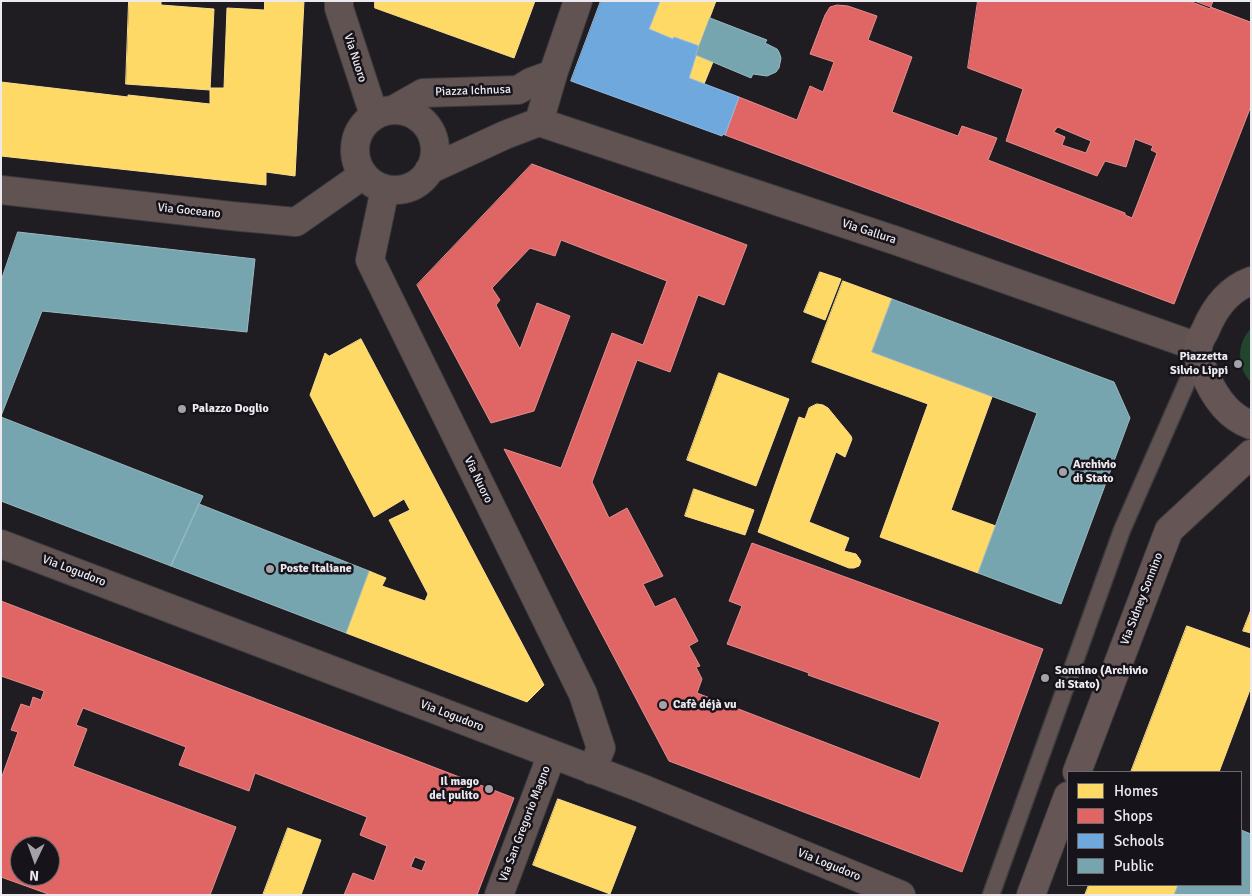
<!DOCTYPE html>
<meta charset="utf-8">
<style>
body{margin:0}
#map{position:relative;width:1252px;height:896px;overflow:hidden;background:#1f1d22;font-family:Signika,sans-serif}
canvas{display:block}
.frame{position:absolute;inset:0;border:2px solid #eceaef;pointer-events:none}
.legend{position:absolute;left:1067px;top:771px;width:175px;height:115px;box-sizing:border-box;background:#16131a;border:1px solid #6c696f;margin:0;padding:6px 9px;list-style:none;font-size:15px;color:#eceaef}
.legend li{display:flex;align-items:center;gap:10px;height:25px}
.legend b{width:25px;border:1px solid #6c696f}
.north{position:absolute;left:10px;top:836px;width:50px;height:50px;box-sizing:border-box;background:#16131a;border:1px solid #6c696f;border-radius:50%;rotate:183deg;font-size:14px;font-weight:700;line-height:20px;text-align:center;color:#eceaef}
.north::after{content:'';display:block;margin:auto;width:18px;height:22px;background:#a4a2a7;clip-path:polygon(50% 0,100% 100%,50% 72%,0 100%)}
</style>
<div id="map">
<canvas width="1252" height="896"></canvas>
<div class="frame"></div>
<ul class="legend">
<li><b style="height:14px;background:#ffd966"></b>Homes</li>
<li><b style="height:14px;background:#e06666"></b>Shops</li>
<li><b style="height:14px;background:#6fa8dc"></b>Schools</li>
<li><b style="height:14px;background:#76a5af"></b>Public</li>
</ul>
<div class="north">N</div>
</div>
<script>
const c = document.querySelector('canvas').getContext('2d');
c.lineJoin = 'round';
function fillPath(path, color) { c.fillStyle = color; c.fill(path, 'evenodd'); }
function stroke(path, color, width, dash) { c.strokeStyle = color; c.lineWidth = width; c.lineCap = dash ? 'butt' : 'round'; c.setLineDash(dash || []); c.stroke(path); }
function label(font, color, halo, rows, align = 'center') {
  c.font = font + ' Signika,sans-serif'; c.lineWidth = 5; c.setLineDash([]); c.textBaseline = 'middle'; c.strokeStyle = halo; c.fillStyle = color; for (const [text, x, y, turn = 0] of rows) {
    c.save(); c.translate(x, y); c.rotate((+turn || 0) * Math.PI / 180); c.textAlign = isNaN(turn) ? turn : align; if (halo) c.strokeText(text, 0, 0); c.fillText(text, 0, 0); c.restore();
  }
}
fillPath(new Path2D(`
 M1251,329v53c-14,-13 -15,-40 0,-53z`), '#21462b');
const homes = new Path2D(`
 M129,1h32v4l53,4 -4,81 -84,-6z
 M265,1h39l-9,175 -29,-4v13l-265,-29v-74l127,15v-2l82,9v-16h14l3,-80 37,2z
 M375,1h160l-21,57 -139,-50z
 M660,1h56l-17,45 -25,-9 -1,2 -24,-10z
 M696,55l17,7 -9,22 -15,-6z
 M820,272l21,7 -16,41 -21,-8z
 M843,281l49,18 -20,53 120,45 -41,113 45,16 -18,47 -98,-36 48,-133 -116,-42z
 M361,339l183,346 -17,17 -181,-69 23,-62 17,7 -4,8 43,15 3,-7 -39,-74 21,-10 -6,-11 -30,18 -64,-122 15,-42 4,3z
 M719,373l70,26 -33,87 -69,-26z
 M817,404l6,1 5,3 23,28 1,3 -7,18 -9,-5 -27,70 40,16 -5,13 12,3 5,7 -2,5 -5,2h-5l-91,-36 41,-115 6,2 4,-11z
 M694,489l60,21 -9,25 -60,-19z
 M1251,610v23l-8,-2z
 M1187,626l64,23v38l-32,85h-88z
 M558,799l78,28 -26,67 -77,-29z
 M288,828l33,12 -20,55h-38z
 M1089,885h89l-4,10h-89z`);
fillPath(homes, '#ffd966');
stroke(homes, '#f9de8f', 1);
const shops = new Path2D(`
 M978,1h211l21,8 3,-8h38v105l-77,198 -449,-169 14,-38 58,23 13,-34 13,6 11,-30 -24,-8 15,-39 5,-8 7,-2 11,1 29,10 -9,24 44,17 -20,55 66,24 4,-10 35,12 -9,22 137,53v2l7,3 25,-65 -6,-3 2,-4 -18,-7 -9,28 -21,-6 -8,15 -91,-35 17,-52 -55,-21zM1058,127l33,14 -5,12 -24,-8 3,-8 -11,-5z
 M1195,1h56v21z
 M532,164l215,81 -23,60 -26,-10 -28,77 -33,-12 -45,122 17,36 18,-10 36,68 -20,8 12,23 20,-9 23,43 -9,5 11,20 -4,1 6,12 -5,14 223,86 20,-57 -132,-47 1,-2 -82,-29 15,-38 -13,-5 23,-58 291,106 -81,223 -293,-111 -165,-312 57,19 51,-135 31,12 24,-64 -106,-41 -6,16 -25,-8 -38,40 8,12 -4,5 24,44 17,-46 33,13 -36,95 -43,12 -74,-138z
 M1,601l513,197 -37,97h-133l9,-22 21,8 13,-35 -27,-11 7,-18 -112,-44 -6,18 -70,-26 7,-18 -103,-39 -7,17 11,4 -14,37 163,61 -26,68h-159l-50,-18v-98l17,-47 -7,-2 10,-26 9,3 3,-10 8,3 3,-9 -43,-15zM20,846h30v30h-30zM415,857l11,4 -4,10 -11,-4z`);
fillPath(shops, '#e06666');
stroke(shops, '#e48e8f', 1);
const schools = new Path2D(`
 M601,1h59l-11,28 24,10 1,-2 25,9 -10,32 50,19 -14,38 -2,-1 -1,2 -151,-55z`);
fillPath(schools, '#6fa8dc');
stroke(schools, '#94bce2', 1);
const public = new Path2D(`
 M710,18l57,22 -2,3 12,6 2,3 2,6 -2,10 -3,4 -9,4 -14,-2 -2,4 -55,-23z
 M18,232l237,27 -8,73 -205,-21 -41,105v-135z
 M892,299l222,83 16,36 -69,186 -83,-31 59,-160 -165,-61z
 M1,417l202,79 -32,70 -170,-65z
 M199,504l170,67 -23,62 -175,-67z
 M1241,830l10,4v61h-77l4,-10h63z`);
fillPath(public, '#76a5af');
stroke(public, '#99bac2', 1);
const lane = new Path2D(`
 M991,895l131,-365 76,-173`);
const street = new Path2D(`
 M339,1v7l35,107
 M395,109l28,-16 95,-3 13,-8 22,-8
 M355 150a40 40 0 1 1 80 0a40 40 0 1 1-80 0Z
 M539,122l358,119 301,106
 M539,122l14,-48 25,-73
 M429,170l76,-35 34,-13
 M385,189l-15,71 213,434 18,54 -9,22
 M1,190l230,26 65,6 67,-47
 M1,544l640,244 260,107
 M499,895l53,-141`);
const secondary = new Path2D(`
 M1251,281c-24,9 -37,28 -46,50 -3,5 -7,12 -7,18 -1,6 2,12 4,18 9,24 23,49 49,58
 M1077,772l92,-242 82,-76
 M1031,895l37,-99`);
stroke(lane, '#3c3b3e', 19);
stroke(street, '#3c3b3e', 30);
stroke(secondary, '#3c3b3e', 30);
stroke(lane, '#615352', 16);
stroke(street, '#615352', 28);
stroke(secondary, '#655554', 28);
for (const [x, y, r, color] of [
 [1238,364,5,"#a4a2a7"],
 [182,409,5,"#a4a2a7"],
 [1063,472,5,"#a4a2a7"],
 [270,569,5,"#a4a2a7"],
 [1045,678,5,"#a4a2a7"],
 [663,705,5,"#a4a2a7"],
 [489,789,5,"#a4a2a7"]
]) { const dot = new Path2D(); dot.arc(x, y, r, 0, 2 * Math.PI); c.fillStyle = color; c.fill(dot); stroke(dot, '#16131a', 2); }
label('12px', '#eceaef', '#16131a', [
 ["Via Nuoro",355,58,72],
 ["Piazza Ichnusa",473,91,-2],
 ["Via Goceano",189,211,6],
 ["Via Gallura",869,232,18],
 ["Via Nuoro",478,480,64],
 ["Via Logudoro",74,571,21],
 ["Via Sidney Sonnino",1142,599,-69],
 ["Via Logudoro",452,716,21],
 ["Via San Gregorio Magno",525,824,-69],
 ["Via Logudoro",829,865,22]
]);
label('bold 12px', '#eceaef', '#16131a', [
 ["Piazzetta",1228,357,"right"],
 ["Silvio Lippi",1228,371,"right"],
 ["Palazzo Doglio",192,409],
 ["Archivio",1073,465],
 ["di Stato",1073,479],
 ["Poste Italiane",280,569],
 ["Sonnino (Archivio",1055,671],
 ["di Stato)",1055,685],
 ["Cafè déjà vu",673,705],
 ["Il mago",479,782,"right"],
 ["del pulito",479,796,"right"]
], 'left');
</script>
